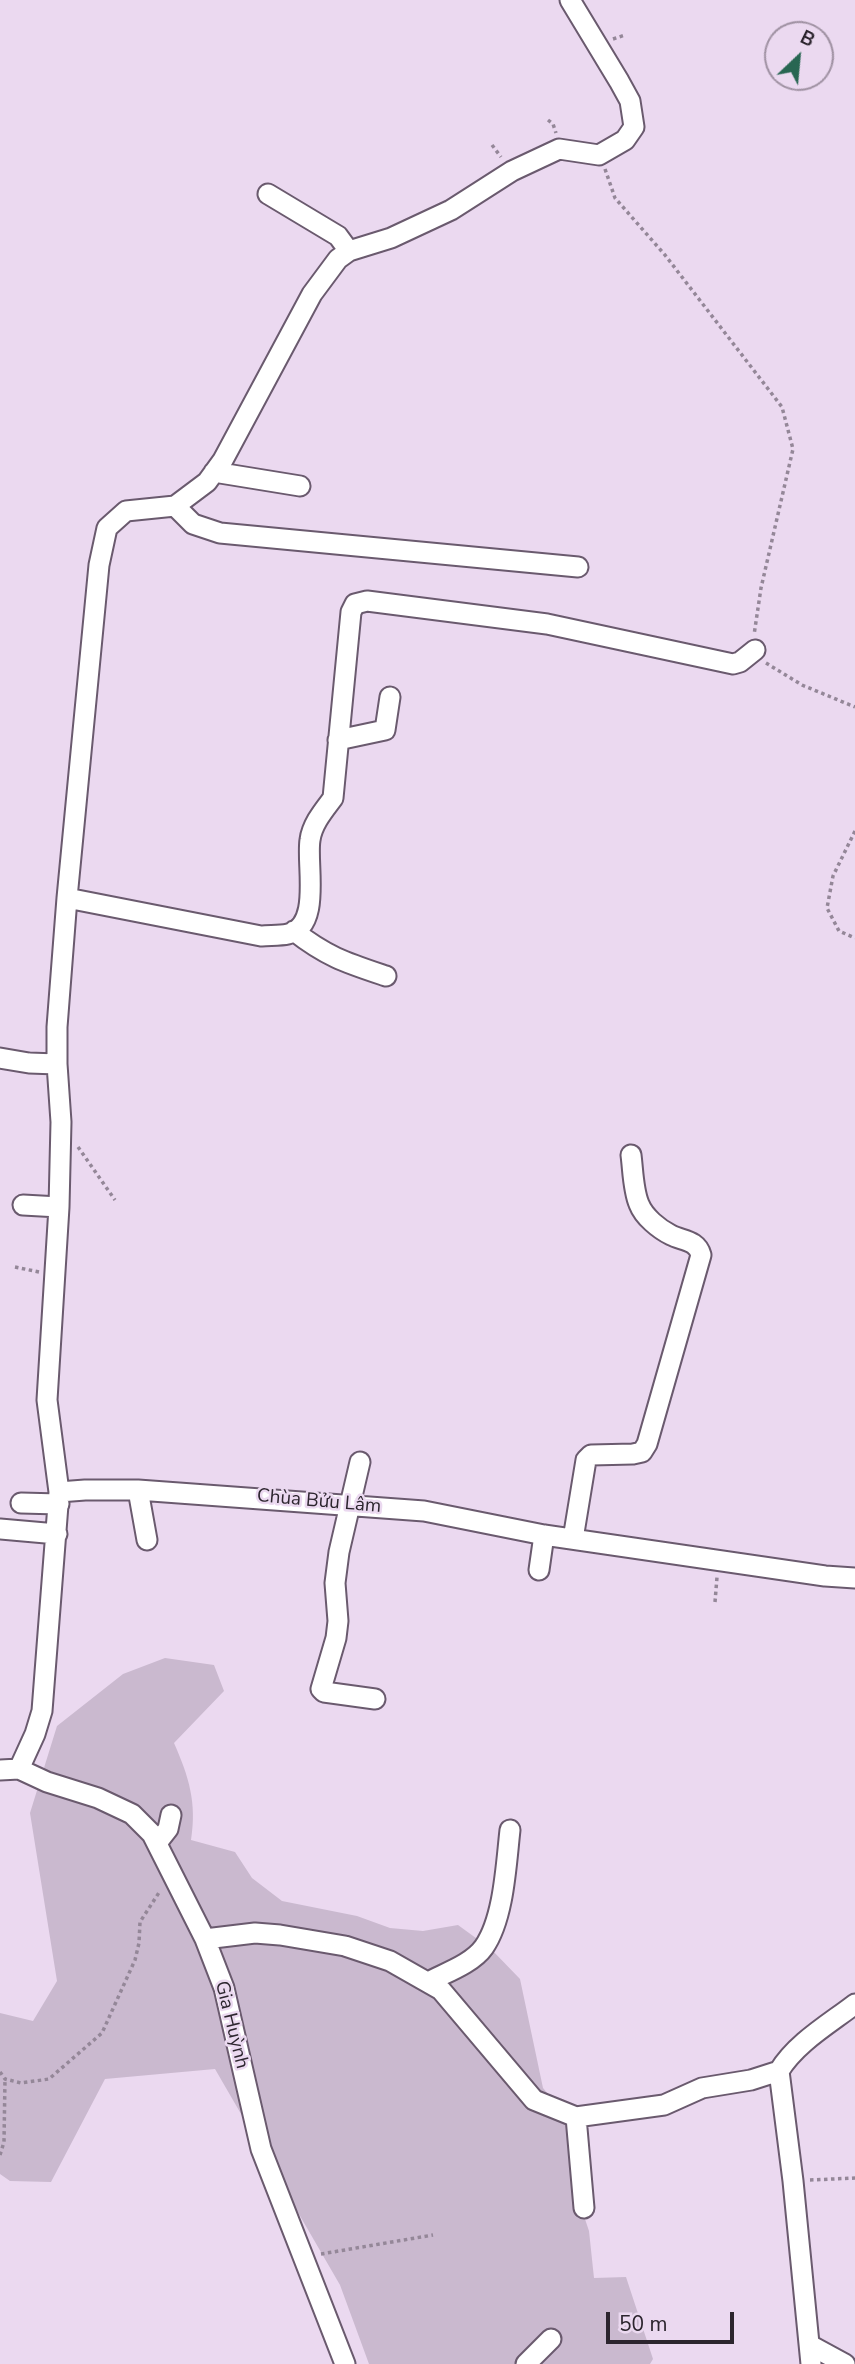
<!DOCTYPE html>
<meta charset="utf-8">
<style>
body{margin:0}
#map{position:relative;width:855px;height:2364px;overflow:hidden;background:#ebd9f0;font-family:"Nunito Sans",sans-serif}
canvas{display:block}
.north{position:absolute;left:764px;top:21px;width:70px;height:70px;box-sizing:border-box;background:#ebd9f0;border:2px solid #9f91a2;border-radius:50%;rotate:26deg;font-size:19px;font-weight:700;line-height:28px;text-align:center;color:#2c252e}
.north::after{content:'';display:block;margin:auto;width:24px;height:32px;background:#286652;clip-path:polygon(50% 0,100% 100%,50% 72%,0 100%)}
.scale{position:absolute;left:606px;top:2312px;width:128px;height:32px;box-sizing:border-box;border:4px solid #2c252e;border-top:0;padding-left:9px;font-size:21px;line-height:24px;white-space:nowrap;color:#2c252e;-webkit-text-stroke:5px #ebd9f0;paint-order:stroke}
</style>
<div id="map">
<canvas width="855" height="2364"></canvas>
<div class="north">B</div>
<div class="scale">50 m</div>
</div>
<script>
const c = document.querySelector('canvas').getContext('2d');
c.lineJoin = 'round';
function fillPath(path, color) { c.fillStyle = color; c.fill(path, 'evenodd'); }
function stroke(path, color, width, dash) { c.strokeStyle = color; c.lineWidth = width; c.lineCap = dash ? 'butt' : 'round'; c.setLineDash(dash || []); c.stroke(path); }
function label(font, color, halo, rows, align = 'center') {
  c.font = font + ' "Nunito Sans",sans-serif'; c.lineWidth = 5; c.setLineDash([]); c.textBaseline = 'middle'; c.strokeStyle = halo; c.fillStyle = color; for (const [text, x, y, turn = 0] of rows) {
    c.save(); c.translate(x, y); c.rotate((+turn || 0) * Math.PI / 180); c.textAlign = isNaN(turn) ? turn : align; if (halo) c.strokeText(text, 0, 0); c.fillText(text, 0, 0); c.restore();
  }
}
fillPath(new Path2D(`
 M165,1658l49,7 10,26 -50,52c15,34 23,60 17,97l44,12 17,26 30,23 75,15 33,12 33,3 35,-6 33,24 29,30 23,109 27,32 6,72 13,39 5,47 32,-1 27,82 -3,5h-281l-29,-79 -125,-216 -110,10 -54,103 -41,-1 -10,-7v-161l33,8 24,-40 -27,-168 27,-87 66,-52z`), '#cab9cf');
const minor = new Path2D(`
 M268,194l70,42 11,15
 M214,472l86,14
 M175,506l18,18 27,9 358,34
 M338,740l47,-10 5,-33
 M67,898l194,38c8,-1 18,0 27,-2 34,-8 18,-70 22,-94 2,-16 14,-30 23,-42l18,-186 4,-8 12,-3 180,23 186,40 7,-2 15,-12
 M294,931c33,26 53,32 92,45
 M0,1058l29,5 28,1
 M23,1205l36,2
 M360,1462l-21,90 -4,31 3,38 -2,17 -15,51 3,3 51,7
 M138,1490l9,50
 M59,1492l-12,-92 12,-193 2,-85 -4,-58v-37l10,-129 32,-333 8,-37 19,-17 49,-5 32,-24 16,-22 89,-166 26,-35 11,-8 42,-13 60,-28 61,-39 47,-22 40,6 26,-15 9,-13 -4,-26 -11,-20 -49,-81
 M21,1503l38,1
 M0,1529l57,5
 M573,1539l13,-79 5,-5 42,-1 9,-2 5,-8 54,-189c-4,-15 -18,-14 -30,-20 -12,-6 -27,-18 -32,-31 -6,-14 -6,-34 -8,-49
 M539,1570l5,-35
 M19,1769l16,-35 7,-23 17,-219 26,-2h53l286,21 120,24 281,41 30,2
 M0,1770l19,-1 28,13 51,16 34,16 20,20 53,105 19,49 37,161 84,215
 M157,1843l11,-14 3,-14
 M205,1939l50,-6 25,2 65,11 45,15 51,29 93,110 42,17 88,-12 38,-17 49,-8 28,-9
 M428,1982c17,-9 44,-18 56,-35 20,-29 22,-82 26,-117
 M576,2117l8,91
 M810,2345l35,19
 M526,2364l25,-25
 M811,2364l-18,-183 -14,-110c17,-28 50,-47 76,-67`);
stroke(minor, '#6a5a6e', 23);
stroke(new Path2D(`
 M613,39l12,-4
 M548,120l5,4 3,9
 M492,145l9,12
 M605,169l10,29 50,57 117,152 11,42 -32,139 -7,47
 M766,663l36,22 53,22
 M855,831l-22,45 -6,32 12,23 16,7
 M78,1147l37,53
 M15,1267l24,5
 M715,1602l2,-25
 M0,2072l5,7 16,4 28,-4 53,-46 33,-73 4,-17 1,-21 20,-31
 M0,2155l4,-13 1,-63
 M810,2180l45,-2
 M321,2254l112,-19`), '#948798', 3.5, [3.5, 3.5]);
stroke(minor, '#fff', 19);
label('19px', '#2c252e', '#ebd9f0', [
 ["Chùa Bửu Lâm",319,1502,5],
 ["Gia Huỳnh",231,2025,76]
]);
</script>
